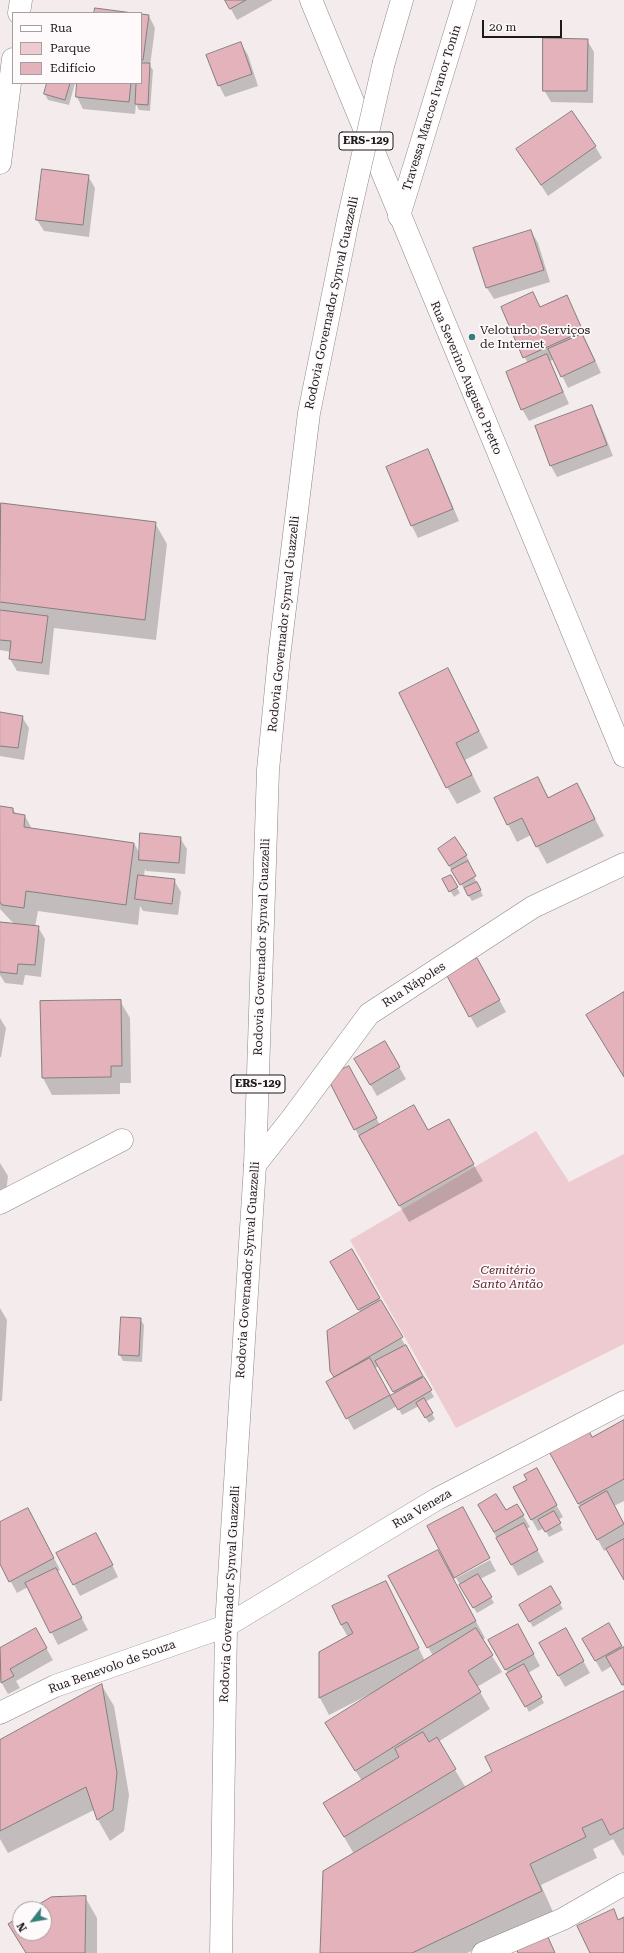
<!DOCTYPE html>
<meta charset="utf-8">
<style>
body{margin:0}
#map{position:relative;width:624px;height:1953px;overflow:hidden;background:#f4ebec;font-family:"Roboto Serif",serif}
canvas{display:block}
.legend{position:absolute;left:12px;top:12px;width:130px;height:72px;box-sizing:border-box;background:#fef9fa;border:1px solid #a4a0a1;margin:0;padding:5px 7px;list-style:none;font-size:12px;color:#1d1a1b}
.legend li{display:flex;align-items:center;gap:8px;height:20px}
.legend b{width:20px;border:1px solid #a4a0a1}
.north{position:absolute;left:12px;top:1901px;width:40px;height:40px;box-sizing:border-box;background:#fef9fa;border:1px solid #a4a0a1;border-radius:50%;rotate:239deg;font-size:11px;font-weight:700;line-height:16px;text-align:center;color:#1d1a1b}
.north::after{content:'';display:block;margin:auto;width:14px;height:18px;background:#367e79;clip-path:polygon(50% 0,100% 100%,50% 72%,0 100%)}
.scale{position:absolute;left:482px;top:20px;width:80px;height:18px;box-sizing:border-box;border:2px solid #1d1a1b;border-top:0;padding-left:5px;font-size:12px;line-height:14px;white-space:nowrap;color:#1d1a1b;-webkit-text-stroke:3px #fef9fa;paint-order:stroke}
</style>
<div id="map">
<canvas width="624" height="1953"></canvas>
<ul class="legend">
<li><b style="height:5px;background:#fff"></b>Rua</li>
<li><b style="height:11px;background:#eecbd0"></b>Parque</li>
<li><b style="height:11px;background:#e3b2ba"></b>Edifício</li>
</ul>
<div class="north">N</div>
<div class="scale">20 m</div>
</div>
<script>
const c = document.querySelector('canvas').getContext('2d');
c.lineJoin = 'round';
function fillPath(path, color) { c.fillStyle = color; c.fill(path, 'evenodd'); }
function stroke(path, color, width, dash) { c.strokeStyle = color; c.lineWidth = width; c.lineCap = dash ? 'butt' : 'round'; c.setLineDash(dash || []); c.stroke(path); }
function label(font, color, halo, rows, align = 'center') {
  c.font = font + ' "Roboto Serif",serif'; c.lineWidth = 3.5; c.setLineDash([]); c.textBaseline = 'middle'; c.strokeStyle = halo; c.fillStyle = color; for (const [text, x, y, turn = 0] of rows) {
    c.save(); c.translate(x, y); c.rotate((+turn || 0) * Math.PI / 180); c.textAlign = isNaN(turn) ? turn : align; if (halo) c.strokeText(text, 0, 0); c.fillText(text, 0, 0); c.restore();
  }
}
fillPath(new Path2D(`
 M536,1131l33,51 55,-28v190l-168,84 -106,-188z`), '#eecbd0');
fillPath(new Path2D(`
 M226,0h47l-36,20z
 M141,15l8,1 6,12 -5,38 3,4 -3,41 -11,-1 -3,-6 -1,10 -52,-5 -6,-12 1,-14h63z
 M587,40l7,12 -1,51 -42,-1 -7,-12z
 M241,44l7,11 10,31 -33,11 -6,-12z
 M48,83h27l-6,22 -21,-5 -3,-6z
 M595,146l7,12 -54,38 -30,-46z
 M88,176l7,12 -6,49 -45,-6 -7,-11z
 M531,231l7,12 12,39 -56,17 -7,-11 -13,-39z
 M533,293l8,15 25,-11 35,76 -33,15 -14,-29 -4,2 19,43 -40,17 -7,-12 6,-45 -26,-56z
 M591,407l7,11 15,38 -56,21 -6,-11z
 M428,451l6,11 25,59 -41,17 -6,-12 -25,-59z
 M2,505l153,18 12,21 -11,96 -102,-12 -5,47 -32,-4 -7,-12 1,-7 -11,-2v-129z
 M457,686l31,62 -23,12 16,32 -24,12 -10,-17z
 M0,713l22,4 7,11 -5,32 -24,-4z
 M538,779l11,19 28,-13 27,51 -57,28 -16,-29 -14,7 -22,-43z
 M0,807l13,2 3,5 9,2 7,13 102,14 6,11 40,-16 7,11 -2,25 -39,-3 -1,-2 -1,7 30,4 7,12 -3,23 -35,-4 -3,-5 -2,19 -100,-14 -3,16h3l7,12 -4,38 -16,-2 -2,10 -18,-2 -5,-8v-52l15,2 -15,-16z
 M442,855h24l3,6 -2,1 16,34 -11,5z
 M450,876l10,17 -6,4 -10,-17z
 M483,970l23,42 -29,16 -7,-12z
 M120,1001l10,17 1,65h-11v11l-68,1 -9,-17 -2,-76z
 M0,1018l6,10 -5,29h-1z
 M385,1043l21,36 -29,17 -21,-36z
 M355,1079l25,46 48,7 20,-12 35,61 -74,41 -54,-93z
 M0,1163l8,13 -4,33 -4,2z
 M352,1250l82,147 -9,5 10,17 -6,4 -10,-17 -17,9 -5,-9 -43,24 -27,-47 8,-5 -4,-8 30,-57 -30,-51zM379,1366l16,28 -5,3 -15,-29z
 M0,1308l7,12 -5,81h-2z
 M122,1318l18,1 4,6 -2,37 -19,-1 -3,-6z
 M624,1421v80l-10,5 10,17v55l-17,-29 -3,2 -55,-102 43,-11z
 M543,1481l20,36 -5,3 5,10 -14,7 -5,-9 -6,3 -24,-43z
 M517,1505l13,22 -4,2 18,33 -26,14 -39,-70 26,6z
 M35,1521l25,49 -3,2 31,58 -30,15 -30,-58 -11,6 -17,-31v-38z
 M103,1546l15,31 -38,19 -6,-12z
 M490,1560l6,11 -16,8 14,24 -17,10 -21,-35z
 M447,1568l38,70 -3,2 20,32 -25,15 13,22 -52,33 28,46 158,-96v163l-1,1 -10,-17 -20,10 4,9 -56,27 12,27 -86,41h-146l33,-99 -20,-34 28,-39 -26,-41 37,-46 -1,-1 -43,22 -9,-17v-45l28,-16 -7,-12 45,-43 39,79 8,-5 -5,-9z
 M551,1588l12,21 -30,18 -12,-21z
 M608,1624l14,25 2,-1v39l-12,-21 -10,6 -19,-33z
 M565,1629l25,44 -25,14 -25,-43z
 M36,1630l17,30 -37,21 4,7 -12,6 -8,-14v-31z
 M524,1636l16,30 -12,7 16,30 -15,9 -39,-72z
 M102,1686l12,20 15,89 -5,36 -14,10 -12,-21 -4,-10 -86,43 -8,-14v-99z
 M85,1897l12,21v35h-71l-17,-29 11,-7v16h24v-24h-11z`), '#0003');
const building = new Path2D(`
 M225,0h21l-16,9z
 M95,8l38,5h-39z
 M141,14l8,1 -6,45h-2z
 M543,38l45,1 -1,52h-44z
 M241,42l11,32 -34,12 -12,-31z
 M141,63h9l-2,42 -13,-1 1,-21h5z
 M47,83h23l-5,17 -21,-6z
 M77,83h54l-2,19 -53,-5z
 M572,111l24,35 -55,39 -25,-36z
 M42,169l47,6 -6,50 -47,-5z
 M531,230l13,40 -58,18 -13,-40z
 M533,292l7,15 27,-12 16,36 -60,27 -22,-51z
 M582,334l13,27 -34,16 -13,-28z
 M547,354l16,38 -42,18 -15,-38z
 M592,405l15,40 -57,21 -15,-40z
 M428,449l25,60 -42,17 -25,-59z
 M1,503l155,19 -11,98 -145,-18z
 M0,610l48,6 -6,47 -33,-4 2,-18 -11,-1z
 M448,668l31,63 -23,12 16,32 -26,13 -47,-95z
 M0,712l23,4 -5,32 -18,-2z
 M538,777l10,21 29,-15 18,36 -59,28 -14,-29 -15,7 -13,-27z
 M0,806l13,2v5l12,2 -1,12 110,16 -8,62 -100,-14 -2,17 -22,-3 -2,-3z
 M140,833l41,4 -2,26 -40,-3z
 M455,837l12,18 -18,11 -11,-17z
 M468,861l8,15 -16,9 -9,-15z
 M138,875l37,4 -3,25 -37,-5z
 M451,875l7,12 -9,5 -7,-13z
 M477,882l4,8 -13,6 -4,-8z
 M0,922l39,4 -4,39 -17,-1 -1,10 -17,-2z
 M477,958l23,42 -31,17 -23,-43z
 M624,992v85l-38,-62z
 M121,1000l1,66h-11v11l-69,1 -2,-77z
 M385,1041l15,26 -30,18 -16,-26z
 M349,1066l28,52 -23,12 -27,-53z
 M414,1105l14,25 21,-11 25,45 -75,42 -40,-70z
 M352,1249l28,49 -22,12 -28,-48z
 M381,1300l22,37 -69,40 -4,-6 -3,-40z
 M121,1317l20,1 -2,38 -20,-1z
 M406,1345l17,31 -30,16 -18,-31z
 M370,1358l20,37 -44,24 -20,-37z
 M424,1377l8,13 -34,20 -8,-14z
 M424,1398l9,15 -8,5 -9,-15z
 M624,1420v59l-46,25 -31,-56 40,-21 5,10z
 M537,1468l20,37 -26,15 -18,-33 14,-7 -3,-5z
 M607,1491l17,33 -27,16 -18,-33z
 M496,1494l10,16 11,-6 7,11 -30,17 -16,-27z
 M463,1507l27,51 -36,20 -27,-52z
 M28,1508l26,50 -45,24 -9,-18v-42z
 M554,1511l7,12 -16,9 -7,-12z
 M524,1523l14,27 -27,15 -15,-27z
 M96,1533l17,32 -40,20 -17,-32z
 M624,1539v41l-18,-31z
 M438,1550l38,71 -49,27 -39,-72z
 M56,1568l26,50 -32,15 -25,-50z
 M478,1574l14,23 -19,11 -14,-23z
 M386,1581l33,67 -100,50v-46l34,-19 -6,-11 -6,3 -9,-19z
 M551,1586l10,17 -32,19 -10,-17z
 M609,1623l13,23 -27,15 -13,-22z
 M518,1624l16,30 -29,16 -17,-30z
 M36,1628l11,20 -37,21 4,7 -13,7 -1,-35z
 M476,1628l17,27 -25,16 13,21 -126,79 -30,-48z
 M566,1628l18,33 -26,15 -19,-33z
 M624,1647v37l-2,1 -16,-28z
 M524,1664l18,33 -17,10 -19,-33z
 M102,1684l15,89 -4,37 -16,10 -11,-33 -86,44v-91z
 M624,1691v137l-14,7 -8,-16 -20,9 4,9 -56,27 12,27 -130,62h-92l3,-82 169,-100 -7,-14z
 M423,1732l6,10 8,-5 19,32 -112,68 -21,-34 76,-46 -4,-8z
 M86,1896l-1,57h-59l-18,-29 12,-8v17h24v-24h-13l20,-12z
 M614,1909l4,11 6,-3v36h-34l-13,-27z
 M548,1937l7,16h-37l-1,-3z`);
fillPath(building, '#e3b2ba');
stroke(building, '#857e7f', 1);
const minor = new Path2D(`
 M399,216l66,-216
 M255,1165l37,-47 77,-104 164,-107 91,-43
 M0,1203l122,-63
 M0,1713l55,-27 171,-60 211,-127 187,-97
 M483,1953l80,-34 61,-35`);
const tertiary = new Path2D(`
 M311,0l313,756
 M19,13l2,-13
 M0,163l13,-104`);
const primary = new Path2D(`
 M384,62l18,-62
 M221,1953l5,-327 29,-461 13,-395 11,-113 30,-244 39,-193`);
stroke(minor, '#8e8788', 23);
stroke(tertiary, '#8e8788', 23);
stroke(primary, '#8e8788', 23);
stroke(minor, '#fff', 22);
stroke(tertiary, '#fff', 22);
stroke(primary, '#fff', 22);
const primaryBridge = new Path2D(`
 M348,220l36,-158`);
stroke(primaryBridge, '#8e8788', 23, []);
stroke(primaryBridge, '#fff', 22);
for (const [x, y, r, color] of [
 [472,337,4,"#367e79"]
]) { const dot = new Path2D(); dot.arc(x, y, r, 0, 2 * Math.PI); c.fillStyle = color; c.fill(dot); stroke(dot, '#fef9fa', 1.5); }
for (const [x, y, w] of [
 [366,141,54],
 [258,1084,54]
]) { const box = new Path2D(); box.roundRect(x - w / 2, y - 9, w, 18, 3); c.fillStyle = '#fef9fa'; c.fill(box); stroke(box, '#1d1a1b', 1); }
label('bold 11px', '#1d1a1b', null, [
 ["ERS-129",366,141],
 ["ERS-129",258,1084]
]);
label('12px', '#1d1a1b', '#fef9fa', [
 ["Travessa Marcos Ivanor Tonin",432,108,-73],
 ["Rodovia Governador Synval Guazzelli",332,303,-78],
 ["Rua Severino Augusto Pretto",466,378,67],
 ["Rodovia Governador Synval Guazzelli",284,624,-84],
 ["Rodovia Governador Synval Guazzelli",262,947,-88],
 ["Rua Nápoles",414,985,-33],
 ["Rodovia Governador Synval Guazzelli",248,1270,-86],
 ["Rua Veneza",422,1509,-30],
 ["Rodovia Governador Synval Guazzelli",230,1594,-87],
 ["Rua Benevolo de Souza",112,1667,-20]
]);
label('12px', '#1d1a1b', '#fef9fa', [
 ["Veloturbo Serviços",480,330],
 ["de Internet",480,344]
], 'left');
label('italic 12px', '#622635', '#fef9fa', [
 ["Cemitério",508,1270],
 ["Santo Antão",508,1284]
]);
</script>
